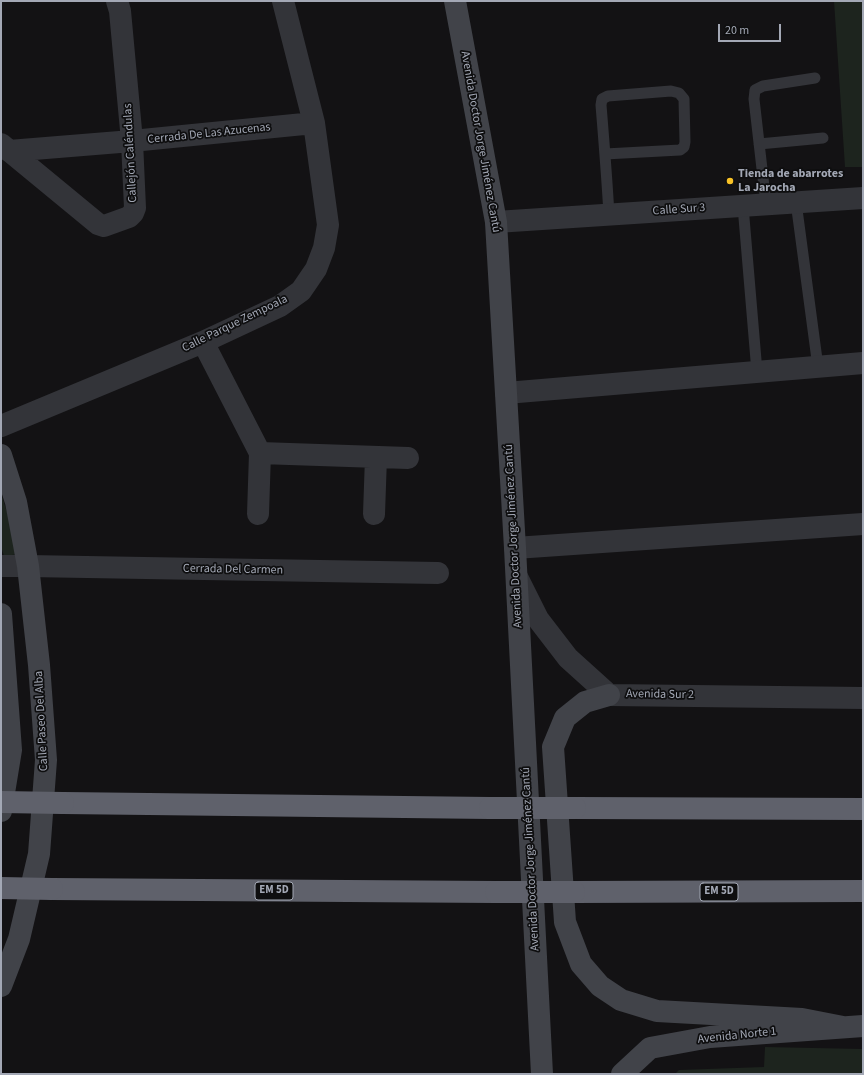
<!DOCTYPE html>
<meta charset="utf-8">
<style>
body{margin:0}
#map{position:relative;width:864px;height:1075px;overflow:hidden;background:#131214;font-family:"Source Sans 3",sans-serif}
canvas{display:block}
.frame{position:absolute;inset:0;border:2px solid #a3a8b5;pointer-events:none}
.scale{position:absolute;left:718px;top:24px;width:63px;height:18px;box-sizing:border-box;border:2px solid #a3a8b5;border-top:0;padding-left:5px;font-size:12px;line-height:14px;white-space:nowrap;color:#a3a8b5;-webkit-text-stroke:3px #0e0e0f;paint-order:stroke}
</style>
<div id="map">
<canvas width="864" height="1075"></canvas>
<div class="frame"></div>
<div class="scale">20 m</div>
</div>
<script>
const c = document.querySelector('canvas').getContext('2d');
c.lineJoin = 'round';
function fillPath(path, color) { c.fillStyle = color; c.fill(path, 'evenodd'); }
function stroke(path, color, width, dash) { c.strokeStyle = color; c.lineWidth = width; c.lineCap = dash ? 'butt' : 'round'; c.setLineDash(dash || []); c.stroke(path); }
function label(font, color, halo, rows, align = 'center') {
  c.font = font + ' "Source Sans 3",sans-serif'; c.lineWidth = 3.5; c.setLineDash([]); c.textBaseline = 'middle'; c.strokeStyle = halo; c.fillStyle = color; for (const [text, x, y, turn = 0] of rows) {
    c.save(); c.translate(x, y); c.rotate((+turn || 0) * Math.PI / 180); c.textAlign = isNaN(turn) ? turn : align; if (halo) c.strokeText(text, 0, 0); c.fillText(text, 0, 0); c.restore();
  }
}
fillPath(new Path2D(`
 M834,1h29v166h-18z
 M1,493l19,61 -16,2 -3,-9z
 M765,1047l98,2v25h-188l4,-4 85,-3z`), '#1d241e');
stroke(new Path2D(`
 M759,144l64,-6
 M605,154l75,-4 4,-3 1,-5 -1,-43 -5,-6 -8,-2 -63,5 -6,3 -1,6c3,37 6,73 8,110
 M796,202l22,165
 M766,204l-12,-105 1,-9 8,-4 52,-8
 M743,206l14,166`), '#333439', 11);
stroke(new Path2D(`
 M1,144l97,80 6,2 25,-9 4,-4 2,-5 -3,-67 -12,-130 -3,-10
 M9,151l123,-10 182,-18
 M496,222l367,-24
 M203,342l57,111 -2,61
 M506,393l357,-30
 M1,426l202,-84 77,-36 21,-15 15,-22 8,-21 4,-23 -14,-102 -31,-122
 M260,453l148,5
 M374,514l2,-57
 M515,548l348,-24
 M1,566h27l410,7
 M517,577l21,42 30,39 41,37 254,3`), '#333439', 22);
stroke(new Path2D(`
 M455,1l41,221 19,326 27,526
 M1,455l15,47 12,64 11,99 7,95 -7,94 -20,85 -18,47
 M1,614l10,136 -10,61
 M609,695l-24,7 -20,16 -12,29 12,175 16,42 19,22 21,14 36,11 145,8 41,8
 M622,1074l28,-26 60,-11 153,-11`), '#414349', 22);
stroke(new Path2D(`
 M63,803l427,5
 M575,808l288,1
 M52,889l444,3
 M574,892l289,-1`), '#5f616b', 22);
stroke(new Path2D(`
 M1,802l62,1
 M490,808h85
 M1,888l51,1
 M496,892h78`), '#5f616b', 22);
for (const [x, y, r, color] of [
 [730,181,4,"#f9c226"]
]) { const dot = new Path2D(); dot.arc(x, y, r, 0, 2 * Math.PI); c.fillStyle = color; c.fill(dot); stroke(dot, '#0e0e0f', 1.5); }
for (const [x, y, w] of [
 [274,891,38],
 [719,892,38]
]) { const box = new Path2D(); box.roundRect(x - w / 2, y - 9, w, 18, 3); c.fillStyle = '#0e0e0f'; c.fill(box); stroke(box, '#a3a8b5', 1); }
label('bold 11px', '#a3a8b5', null, [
 ["EM 5D",274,891],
 ["EM 5D",719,892]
]);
label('12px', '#a3a8b5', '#0e0e0f', [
 ["Cerrada De Las Azucenas",209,134,-6],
 ["Avenida Doctor Jorge Jiménez Cantú",480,142,80],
 ["Callejón Caléndulas",131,153,-93],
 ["Calle Sur 3",679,210,-4],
 ["Calle Parque Zempoala",235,324,-26],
 ["Avenida Doctor Jorge Jiménez Cantú",514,536,-93],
 ["Cerrada Del Carmen",233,570,1],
 ["Avenida Sur 2",660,695,1],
 ["Calle Paseo Del Alba",42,721,-93],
 ["Avenida Doctor Jorge Jiménez Cantú",531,859,-93],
 ["Avenida Norte 1",737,1036,-6]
]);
label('bold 12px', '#a3a8b5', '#0e0e0f', [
 ["Tienda de abarrotes",738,174],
 ["La Jarocha",738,188]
], 'left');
</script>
